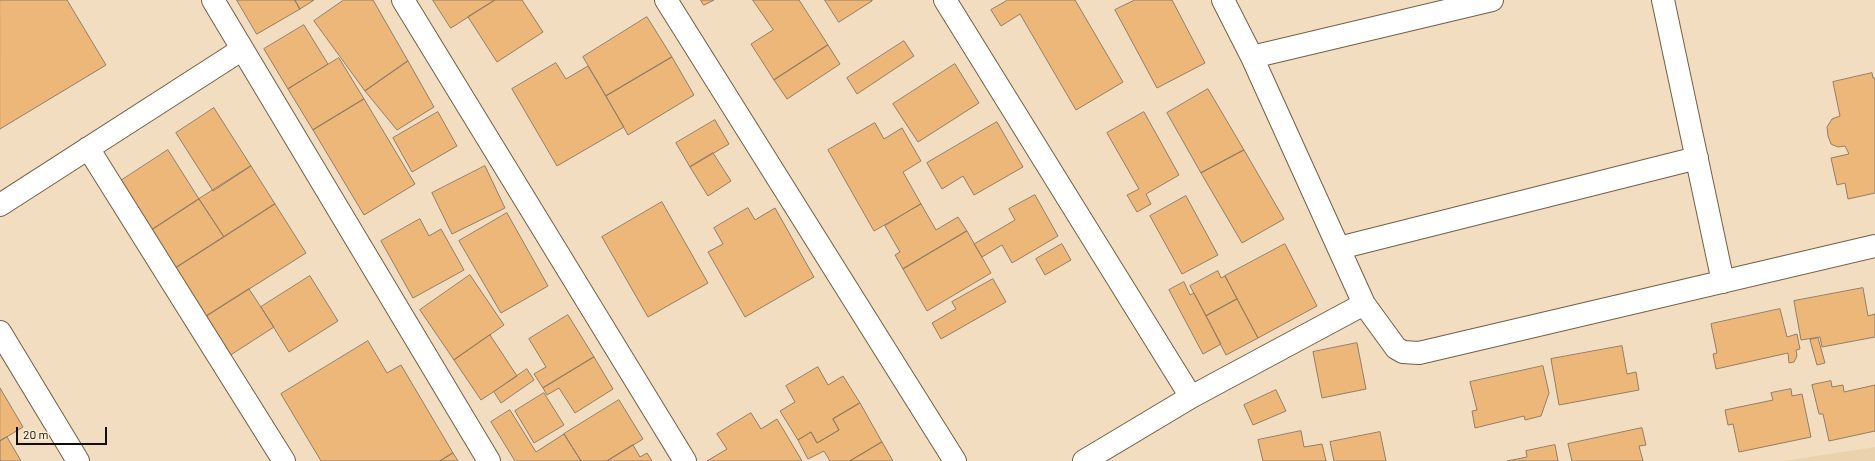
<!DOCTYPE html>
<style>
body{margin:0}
#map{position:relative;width:1875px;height:461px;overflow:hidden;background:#f3ddc0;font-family:Barlow,sans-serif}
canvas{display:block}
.scale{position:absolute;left:16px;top:427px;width:91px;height:18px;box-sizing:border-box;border:2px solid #130c03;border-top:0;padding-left:5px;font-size:12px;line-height:14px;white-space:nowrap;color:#130c03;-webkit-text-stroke:3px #fcebd4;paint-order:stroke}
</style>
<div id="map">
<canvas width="1875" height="461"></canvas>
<div class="scale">20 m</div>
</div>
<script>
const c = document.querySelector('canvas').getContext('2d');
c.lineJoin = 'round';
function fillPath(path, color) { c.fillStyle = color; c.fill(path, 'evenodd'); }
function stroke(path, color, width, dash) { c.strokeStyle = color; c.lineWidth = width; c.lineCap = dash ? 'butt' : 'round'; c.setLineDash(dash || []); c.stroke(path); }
fillPath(new Path2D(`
 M1875,447v14h-92z`), '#ebd2ae');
const building = new Path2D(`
 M0,0h67l39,65 -106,64z
 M237,0h58l5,9 -43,25z
 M295,0h19l-14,9z
 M344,0h29l35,61 -43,30 -51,-70z
 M433,0h62l-44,28z
 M495,0h27l21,32 -46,30 -29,-45z
 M701,0h13l-10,5z
 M753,0h46l29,45 -54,35 -23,-36 22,-14z
 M825,0h47v1l-33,21z
 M1008,0h67l48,82 -47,28 -56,-96 -19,12 -10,-16z
 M1135,0h37l33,63 -48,25 -42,-78z
 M647,17l25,40 -66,39 -23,-39z
 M304,25l24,39 -40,25 -24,-40z
 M904,41l10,15 -57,38 -10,-16z
 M828,45l12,19 -53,35 -13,-19z
 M672,57l22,38 -66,40 -22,-39z
 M339,58l25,41 -51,31 -25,-41z
 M408,61l26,46 -37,23 -32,-39z
 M556,63l10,16 22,-13 36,61 -67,39 -45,-77z
 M955,64l24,39 -61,39 -25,-38z
 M1872,73l1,5h2v115l-27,6 -3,-16 -8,2 -6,-27 18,-4 -4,-8 -7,1 -7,-3 -3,-8 -1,-9 5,-8 8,-3 -7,-34z
 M1208,89l36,61 -43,23 -34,-60z
 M364,99l51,85 -51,31 -51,-85z
 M214,108l37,58 -38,25 -37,-58z
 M438,112l19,34 -45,26 -19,-34z
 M1144,112l35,63 -33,19 5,10 -14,8 -10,-17 12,-6 -32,-56z
 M715,120l14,24 -39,23 -14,-24z
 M997,122l26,45 -49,28 -11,-19 -21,13 -15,-26z
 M875,123l9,16 18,-11 19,33 -18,11 18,32 -47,27 -46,-81z
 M168,150l31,49 -49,32 -31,-49z
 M1244,150l40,69 -42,24 -41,-70z
 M713,153l18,28 -23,15 -18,-29z
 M251,166l24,38 -51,33 -25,-38z
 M485,166l20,42 -53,26 -20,-41z
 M1035,195l23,41 -46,27 -10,-18 -20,12 -8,-13 41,-24 -6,-11z
 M1186,196l32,59 -36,19 -32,-58z
 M199,199l25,38 -50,32 -24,-38z
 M662,202l46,81 -60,34 -46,-80z
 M275,204l31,49 -101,64 -31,-48z
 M921,204l15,26 22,-13 9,14 -64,38 -8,-14 5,-3 -15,-26z
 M748,208l7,12 20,-12 39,69 -69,40 -37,-65 15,-8 -9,-16z
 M507,213l41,73 -47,27 -42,-72z
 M420,219l9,17 12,-7 23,41 -51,28 -32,-57z
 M967,231l24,42 -64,38 -24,-42z
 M1062,244l9,16 -26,15 -9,-16z
 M1285,244l32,62 -59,32 -33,-62z
 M1218,271l3,7 4,-2 12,23 -31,17 -16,-30z
 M470,275l34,50 -50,35 -34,-50z
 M310,276l28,45 -49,31 -28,-45z
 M993,279l13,23 -65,37 -9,-16 24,-14 -4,-7z
 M1184,282l6,13 4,-2 27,51 -18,10 -34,-64z
 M1863,288l5,28 7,-2v23l-53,10 -2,-10 -19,3 -7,-39z
 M249,289l25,38 -45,29 -24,-39z
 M1237,299l21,39 -32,17 -20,-39z
 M1780,309l7,28 10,-3 3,15 -4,1 1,6 -3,6 -5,1 -1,-10 -72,16 -3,-15 4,-1 -6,-29z
 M568,315l26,42 -51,31 -9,-14 12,-7 -17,-28z
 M490,335l27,41 -36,24 -27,-40z
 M1818,338l7,25 -8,2 -7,-25z
 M368,341l19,32 14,-8 52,88 -13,8h-119l-40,-67z
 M1357,343l9,46 -44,9 -9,-46z
 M1622,346l5,28 9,-2 3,18 -80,15 -8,-46z
 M594,357l19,32 -38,24 -16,-25 -12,7 -4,-7z
 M1543,366l6,27 -8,23 -16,4 -1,-4 -49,12 -3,-17 5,-1 -7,-28z
 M818,367l10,18 15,-9 17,27 -27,16 6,11 -22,13 -6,-11 -13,8 -18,-29 15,-9 -9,-16z
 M527,369l7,11 -33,23 -7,-11z
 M1831,381l1,6 11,-2 1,7 31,-7v46l-46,10 -6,-27h-4l-7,-29z
 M0,388l23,39 -23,14z
 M1791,389l1,7 10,-2 9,43 -72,15 -6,-28 -5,1 -3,-15 48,-10 -2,-7z
 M1276,390l10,21 -33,14 -9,-20z
 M544,393l20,32 -30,18 -19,-32z
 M619,400l24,39 -36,22h-26l-17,-27z
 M860,403l22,39 -32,19h-20l-6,-10 -16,8 -10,-19 13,-8 6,11 22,-13 -6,-11z
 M510,410l26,42 28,-18 17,27h-66l-24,-39z
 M751,413l10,16 16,-10 25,42h-95l20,-12 -10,-15z
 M1642,428l4,17 -7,1 4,15h-71l-4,-17z
 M1301,431l3,16 18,-3 4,17h-63l-5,-21z
 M1380,432l6,29h-52l-4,-19z
 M7,437l14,24h-21v-20z
 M882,442l11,19h-43z
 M633,445l7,12 7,-4 5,8h-45z
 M1555,445l3,16h-51l20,-4 -1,-6z
 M453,453l5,8h-18z`);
fillPath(building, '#edb77a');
stroke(building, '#947d64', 1);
const minor = new Path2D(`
 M213,0l276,461
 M403,0l282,461
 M666,0l289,461
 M945,0l246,397
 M1223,0l29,57 112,247 32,44 7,4 16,1 456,-107
 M1663,0l60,282
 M1252,57l240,-57
 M88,148l196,313
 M0,205l241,-155
 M1339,248l358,-90
 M0,332l78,129
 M1084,461l107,-64 173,-93`);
stroke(minor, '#726046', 24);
stroke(minor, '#fff', 22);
</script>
